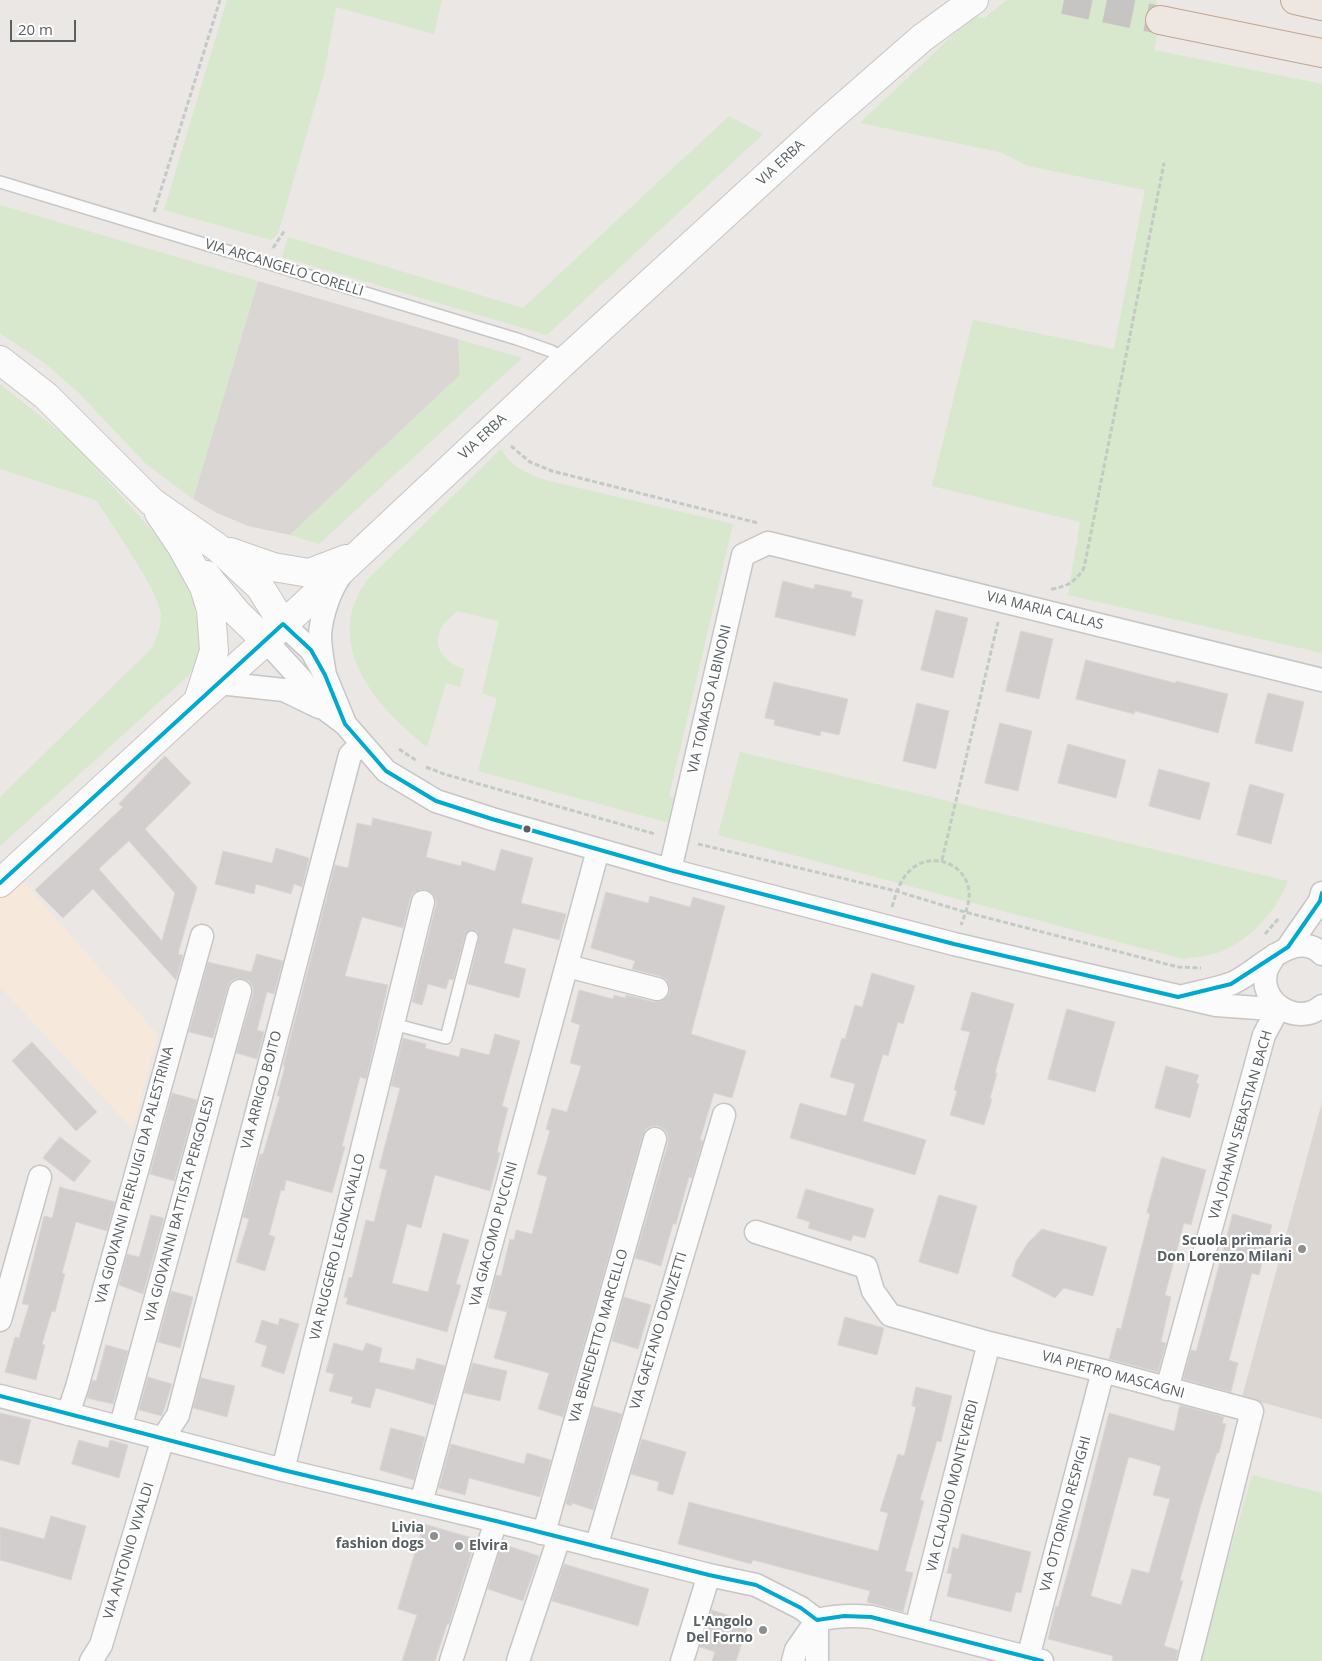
<!DOCTYPE html>
<style>
body{margin:0}
#map{position:relative;width:1322px;height:1661px;overflow:hidden;background:#eae7e4;font-family:"Open Sans",sans-serif}
canvas{display:block}
.scale{position:absolute;left:10px;top:20px;width:66px;height:22px;box-sizing:border-box;border:2px solid #596063;border-top:0;padding-left:6px;font-size:15px;line-height:18px;white-space:nowrap;color:#596063;-webkit-text-stroke:4px #fff;paint-order:stroke}
</style>
<div id="map">
<canvas width="1322" height="1661"></canvas>
<div class="scale">20 m</div>
</div>
<script>
const c = document.querySelector('canvas').getContext('2d');
c.lineJoin = 'round';
function fillPath(path, color) { c.fillStyle = color; c.fill(path, 'evenodd'); }
function stroke(path, color, width, dash) { c.strokeStyle = color; c.lineWidth = width; c.lineCap = dash ? 'butt' : 'round'; c.setLineDash(dash || []); c.stroke(path); }
function label(font, color, halo, rows, align = 'center') {
  c.font = font + ' "Open Sans",sans-serif'; c.lineWidth = 4.5; c.setLineDash([]); c.textBaseline = 'middle'; c.strokeStyle = halo; c.fillStyle = color; for (const [text, x, y, turn = 0] of rows) {
    c.save(); c.translate(x, y); c.rotate((+turn || 0) * Math.PI / 180); c.textAlign = isNaN(turn) ? turn : align; if (halo) c.strokeText(text, 0, 0); c.fillText(text, 0, 0); c.restore();
  }
}
fillPath(new Path2D(`
 M14,870l144,165 -25,95 -133,-143v-104z`), '#f6e8db');
fillPath(new Path2D(`
 M258,281l200,58 2,36 -170,160 -42,-9 -31,-13 -24,-14z`), '#dad6d4');
fillPath(new Path2D(`
 M1322,1102v317l-80,-22z`), '#dcd6d3');
fillPath(new Path2D(`
 M227,0h215l-8,34 -98,-27 -12,67 -46,160 -7,6 -107,-30z
 M1007,0h149l4,20 -6,30 168,34v569l-254,-58 12,-73 -148,-36 41,-166 141,29 31,-159 -117,-24 -28,-14 -140,-29 113,-107 11,2z
 M729,116l34,18 -216,201 -265,-78 6,-20 235,71z
 M0,205l258,76 -65,218 -48,-36 -67,-71 -32,-28 -46,-31z
 M458,339l64,19 -203,186 -29,-9 170,-160z
 M0,384l74,59 79,89 24,33 16,34 7,40 -3,22 -8,14 -189,171v-49l152,-149c5,-11 9,-21 9,-33 1,-19 -52,-95 -65,-115l-96,-31z
 M501,449c12,19 23,23 44,31l188,44 -64,272 7,2 -6,25 -192,-52 19,-73 -15,-5 17,-72 -42,-10c-3,4 -8,7 -12,11 -16,21 -3,40 19,47l-4,18 -14,-4 -19,64c-51,-40 -107,-104 -59,-168z
 M740,752l548,129c-11,28 -33,53 -59,67 -13,7 -32,9 -46,11l-465,-124z
 M1252,1475l70,18v168h-123z`), '#d7e8cc');
const building = new Path2D(`
 M783,581l31,8 1,-5 37,8 -1,5 12,3 -8,36 -80,-19z
 M936,610l32,8 -15,60 -32,-8z
 M1021,631l32,8 -14,60 -33,-8z
 M1086,660l89,23 1,-2 52,13 -10,39 -83,-22 -1,3 -58,-15z
 M774,682l74,17 -9,36 -18,-4 -1,5 -46,-11 1,-5 -10,-2z
 M1268,693l36,9 -12,50 -37,-9z
 M917,703l32,8 -13,58 -33,-8z
 M1000,723l32,8 -14,60 -33,-8z
 M1068,744l58,16 -10,38 -58,-15z
 M165,756l26,27 -46,46 52,58 -19,67 5,1 -7,25 -83,-91 -30,29 -28,-28 88,-83 -4,-3zM129,841l46,52 -13,48 -63,-72z
 M1159,769l51,14 -10,37 -51,-14z
 M1250,784l34,10 -13,50 -34,-9z
 M373,818l59,14 -6,25 35,9 1,-5 33,10 6,-22 32,9 -12,45 45,11 -7,26 -46,-12 -9,35 22,6 -7,29 -51,-14 11,-46 -2,-7 -7,-1 -5,5 -12,45 -4,-1 -3,10 -18,-5 -6,21 -10,-3 24,-97v-6l-4,-6 -6,-4 -7,1 -6,3 -3,6 -7,29 -41,-11 -17,59 43,9 -22,94 -6,-2 -18,69 3,1 -13,46 -46,-13 -2,11 -3,-1 -12,45 6,2 -10,34 -29,-9 13,-43 -6,-2 17,-63h3l17,-58h-3l8,-30h-2l52,-201 13,3 9,-45 14,3z
 M276,848l33,10 -7,29 -8,-3 -3,10 -35,-10 -2,10 -39,-10 8,-33 49,12z
 M606,892l42,11 2,-7 40,11 3,-10 32,9 -34,128 55,17 -14,47 -18,-5 -14,47 3,1 -11,37 -3,-1 -13,47h-3l-12,42 -26,-8 33,-115v-7l-3,-6 -7,-4h-7l-5,3 -3,6 -80,282 -25,-8 11,-36 -55,-15 13,-46 -19,-4 8,-33 5,1 9,-37 4,1 2,-10 16,4 15,-57 -10,-3 13,-43 -4,-2 6,-21 15,4 14,-46 -11,-3 10,-38 -9,-3 8,-32 34,9 1,-4 11,3 1,-3 28,7 7,-1 5,-3 4,-5 -1,-8 -3,-6 -6,-3 -28,-7 3,-8 -44,-13z
 M257,954l26,7 -9,33 -7,-2 -10,38 7,2 -7,27 -21,-6 17,-59v-7l-4,-6 -5,-2 -8,-1 -6,4 -2,5 -15,51 -24,-6 19,-70 43,10z
 M872,973l43,13 -12,38 -5,-2 -10,34 -5,-2 -20,67 63,19 -11,35 -125,-37 10,-35 46,13 9,-32 -25,-7 12,-39 3,1 10,-34 7,2z
 M972,992l42,12 -19,69h2l-7,25 2,1 -8,26 -34,-10 7,-24 -3,-1 16,-58 -9,-2z
 M1067,1009l48,13 -20,70 -47,-13z
 M495,1034l25,7 -18,65 6,2 -11,44 3,1 -10,38 -55,-16 -14,53 -14,-4 -15,59 36,9 15,-59 26,7 -13,44 5,1 -14,47 -101,-28 2,-6 -4,-1 5,-20 3,1 14,-58 8,2 13,-52 -8,-2 21,-80 -9,-2 12,-48 23,6 -1,4 34,9 2,-9 28,7z
 M32,1042l65,70 -21,19 -64,-70z
 M1166,1066l33,9 -3,8 3,1 -9,34 -35,-10z
 M172,1093l25,7 -23,81 -24,-7z
 M60,1137l31,24 -17,21 -31,-24z
 M1162,1157l44,13 -15,55 -7,-2 -19,72 6,2 -10,45 5,1 -8,29 -49,-13 8,-31 4,1 29,-115 -3,-1z
 M60,1187l55,15 -8,29 -31,-9 -14,51 3,1 -10,38 -3,-1 -10,33 3,1 -9,35 -31,-8 10,-35 4,1 10,-33 -7,-1 22,-88 8,2z
 M806,1189l68,20 -9,29 -12,-3 -2,6 -43,-13 2,-6 -13,-4z
 M939,1195l38,11 -19,68 -39,-12z
 M1233,1214l39,11 -13,50 -7,-2 -23,87 9,3 -7,29 -48,-13 8,-29 5,1z
 M151,1215l13,3 -21,76 -24,-9 8,-31 12,3z
 M1042,1229l65,18 -14,49 -29,-8 -9,10 -43,-22 4,-15 12,-18z
 M171,1291l22,6 -13,51 -22,-6z
 M624,1297l27,8 -13,44 -26,-8z
 M845,1317l39,11 -7,27 -39,-10z
 M280,1318l19,6 -15,50 -23,-8 6,-20 -12,-4 7,-22 16,5z
 M334,1343l29,8 3,-8 16,5 -3,14 35,8 3,-12 28,8 -11,39 -58,-17 -6,20 -19,-5 2,-6 -24,-6 5,-17 -8,-2z
 M106,1345l22,6 -15,53 -26,-6 5,-18 4,1z
 M473,1363l34,8 -7,30 -36,-8z
 M148,1377l24,7 -10,32 -23,-6z
 M201,1378l34,8 -8,31 -34,-9z
 M916,1387l36,9 -11,46 -4,-1 -17,59 4,1 -19,70 8,2 -10,39 -36,-10 3,-11 -117,-31 -2,4 -73,-20 11,-42 189,49 10,-38 -8,-2 18,-57 6,2 12,-49 -4,-1z
 M1180,1405l44,12 -2,6 4,1 -7,29h-2l-17,55 -20,72 3,1 -19,65 14,4 -2,11h-64l1,-5 -65,-17 8,-33 2,1 20,-72 31,-122 65,18zM1129,1457l32,9 -8,29 17,4 -21,74 -17,-4 -11,36 -30,-9z
 M593,1406l29,8 -29,96 -21,-7 -1,3 -5,-2z
 M0,1413l31,7 -12,45 -19,-5z
 M391,1428l34,9 -11,43 -34,-10z
 M642,1439l44,13 -13,43 -16,-5 2,-8 -28,-8z
 M79,1440l29,8 2,-8 18,5 -9,33 -47,-14z
 M451,1444l73,20 3,-11 24,7 -11,37 -71,-19 -4,17 -26,-7z
 M51,1516l35,10 -15,54 -71,-20v-33l44,12z
 M424,1524l52,15 -27,85h-2l-12,37h-33l15,-46 -19,-6z
 M962,1534l69,18 -10,41 -5,-1 -5,20 -64,-16 5,-22 -5,-1 6,-26 5,2z
 M502,1544l37,12 -16,45 -35,-12z
 M564,1564l85,25 -11,37 -86,-25z
 M712,1610l37,12 -13,39h-24l3,-9 -15,-5z`);
fillPath(building, '#d1cecd');
stroke(building, '#dad6d3', 1);
stroke(new Path2D(`
 M1064,0l96,20`), '#c6c5c4', 28, [28, 14]);
const lane = new Path2D(`
 M0,182l517,157 34,12 15,8
 M393,1024l53,14 26,-101`);
const street = new Path2D(`
 M283,624l28,26 14,25 19,46
 M266,641l34,37 25,31 20,15 41,47 50,30 56,18 178,51 284,74 262,61 42,3 18,-4
 M325,675c-2,-13 -5,-27 -5,-39 1,-21 10,-46 22,-63
 M219,683l65,7 35,17
 M670,870l73,-315 25,-12 554,137
 M1288,947l32,-46 2,-8
 M1275,955c-2,4 -6,9 -8,14 -11,32 30,59 55,37
 M567,966l90,23
 M1184,996c15,-4 31,-7 46,-12 26,-9 64,-58 92,-30
 M756,1232l110,35 7,24 17,24 99,28 114,28 149,40 -63,250
 M0,1320l40,-143
 M1167,1389l97,-354 15,-28
 M0,1396l283,74 213,51 213,54 47,10 45,23 16,12c18,-4 35,-5 54,-3l171,44
 M68,1414l9,-27 125,-451
 M123,1428v-10l117,-427
 M283,1470l140,-568
 M421,1503l177,-653
 M541,1533l6,-11 108,-383
 M596,1547l128,-432
 M817,1620v41
 M916,1628l73,-285
 M1028,1658l75,-287
 M91,1661l10,-16 62,-207 15,-23 172,-660 11,-11
 M451,1661l45,-140
 M518,1661l41,-123
 M682,1661l27,-86
 M793,1661l3,-11 21,-30`);
const secondary = new Path2D(`
 M0,360l46,36 106,106 65,45 43,40 23,37
 M159,513l23,34 22,40 7,23 3,41 -16,50
 M230,552l43,15 36,6 37,-14
 M206,575l31,38 29,28
 M0,883l197,-181 69,-61 301,-282 261,-239 94,-82 52,-38`);
const highway = new Path2D(`
 M1295,0l27,6
 M1160,20l162,33`);
stroke(lane, '#c6c6c6', 14);
stroke(street, '#c6c6c6', 25);
stroke(secondary, '#c6c6c6', 30);
stroke(highway, '#c2a491', 30);
stroke(new Path2D(`
 M154,212l66,-212
 M273,248l12,-18
 M511,446l19,16 22,9 206,52
 M1051,589c16,-2 25,-8 33,-21l80,-405
 M399,749l18,12
 M426,767l18,7 211,60
 M698,844l198,47 69,21 213,55 23,1
 M942,860l56,-238
 M892,907c4,-14 9,-31 22,-40 21,-15 52,-2 55,24 1,12 -4,23 -8,34
 M1265,934l14,-16`), '#c3cac4', 3, [5, 2.5]);
stroke(lane, '#fcfbfb', 11);
stroke(street, '#fcfbfb', 22);
stroke(secondary, '#fcfbfb', 28);
stroke(highway, '#eee6e0', 28);
stroke(new Path2D(`
 M0,883l283,-259 28,26 14,25 20,49 41,47 50,30 56,18 178,51 284,74 224,53 53,-13 57,-37 32,-46 2,-8
 M0,1396l283,74 213,51 213,54 47,10 45,23 16,12 27,-4 27,1 171,44`), '#00a9ce', 4);
for (const [x, y, r, color] of [
 [527,829,4.5,"#596063"],
 [1302,1249,5,"#8c8f90"],
 [434,1536,5,"#8c8f90"],
 [459,1546,5,"#8c8f90"],
 [763,1630,5,"#8c8f90"]
]) { const dot = new Path2D(); dot.arc(x, y, r, 0, 2 * Math.PI); c.fillStyle = color; c.fill(dot); stroke(dot, '#fff', 2); }
label('14px', '#596063', '#fff', [
 ["VIA ERBA",781,163,-43],
 ["VIA ARCANGELO CORELLI",284,268,17],
 ["VIA ERBA",483,437,-43],
 ["VIA MARIA CALLAS",1045,611,14],
 ["VIA TOMASO ALBINONI",710,699,-77],
 ["VIA ARRIGO BOITO",262,1090,-75],
 ["VIA JOHANN SEBASTIAN BACH",1241,1125,-74],
 ["VIA GIOVANNI PIERLUIGI DA PALESTRINA",135,1175,-75],
 ["VIA GIOVANNI BATTISTA PERGOLESI",180,1209,-75],
 ["VIA GIACOMO PUCCINI",494,1234,-75],
 ["VIA RUGGERO LEONCAVALLO",338,1247,-76],
 ["VIA GAETANO DONIZETTI",659,1331,-73],
 ["VIA BENEDETTO MARCELLO",599,1336,-74],
 ["VIA PIETRO MASCAGNI",1113,1375,15],
 ["VIA CLAUDIO MONTEVERDI",953,1486,-76],
 ["VIA OTTORINO RESPIGHI",1066,1514,-75],
 ["VIA ANTONIO VIVALDI",129,1551,-73]
]);
label('bold 14px', '#596063', '#fff', [
 ["Scuola primaria",1292,1241],
 ["Don Lorenzo Milani",1292,1257],
 ["Livia",424,1528],
 ["fashion dogs",424,1544],
 ["Elvira",469,1546,"left"],
 ["L'Angolo",753,1622],
 ["Del Forno",753,1638]
], 'right');
</script>
